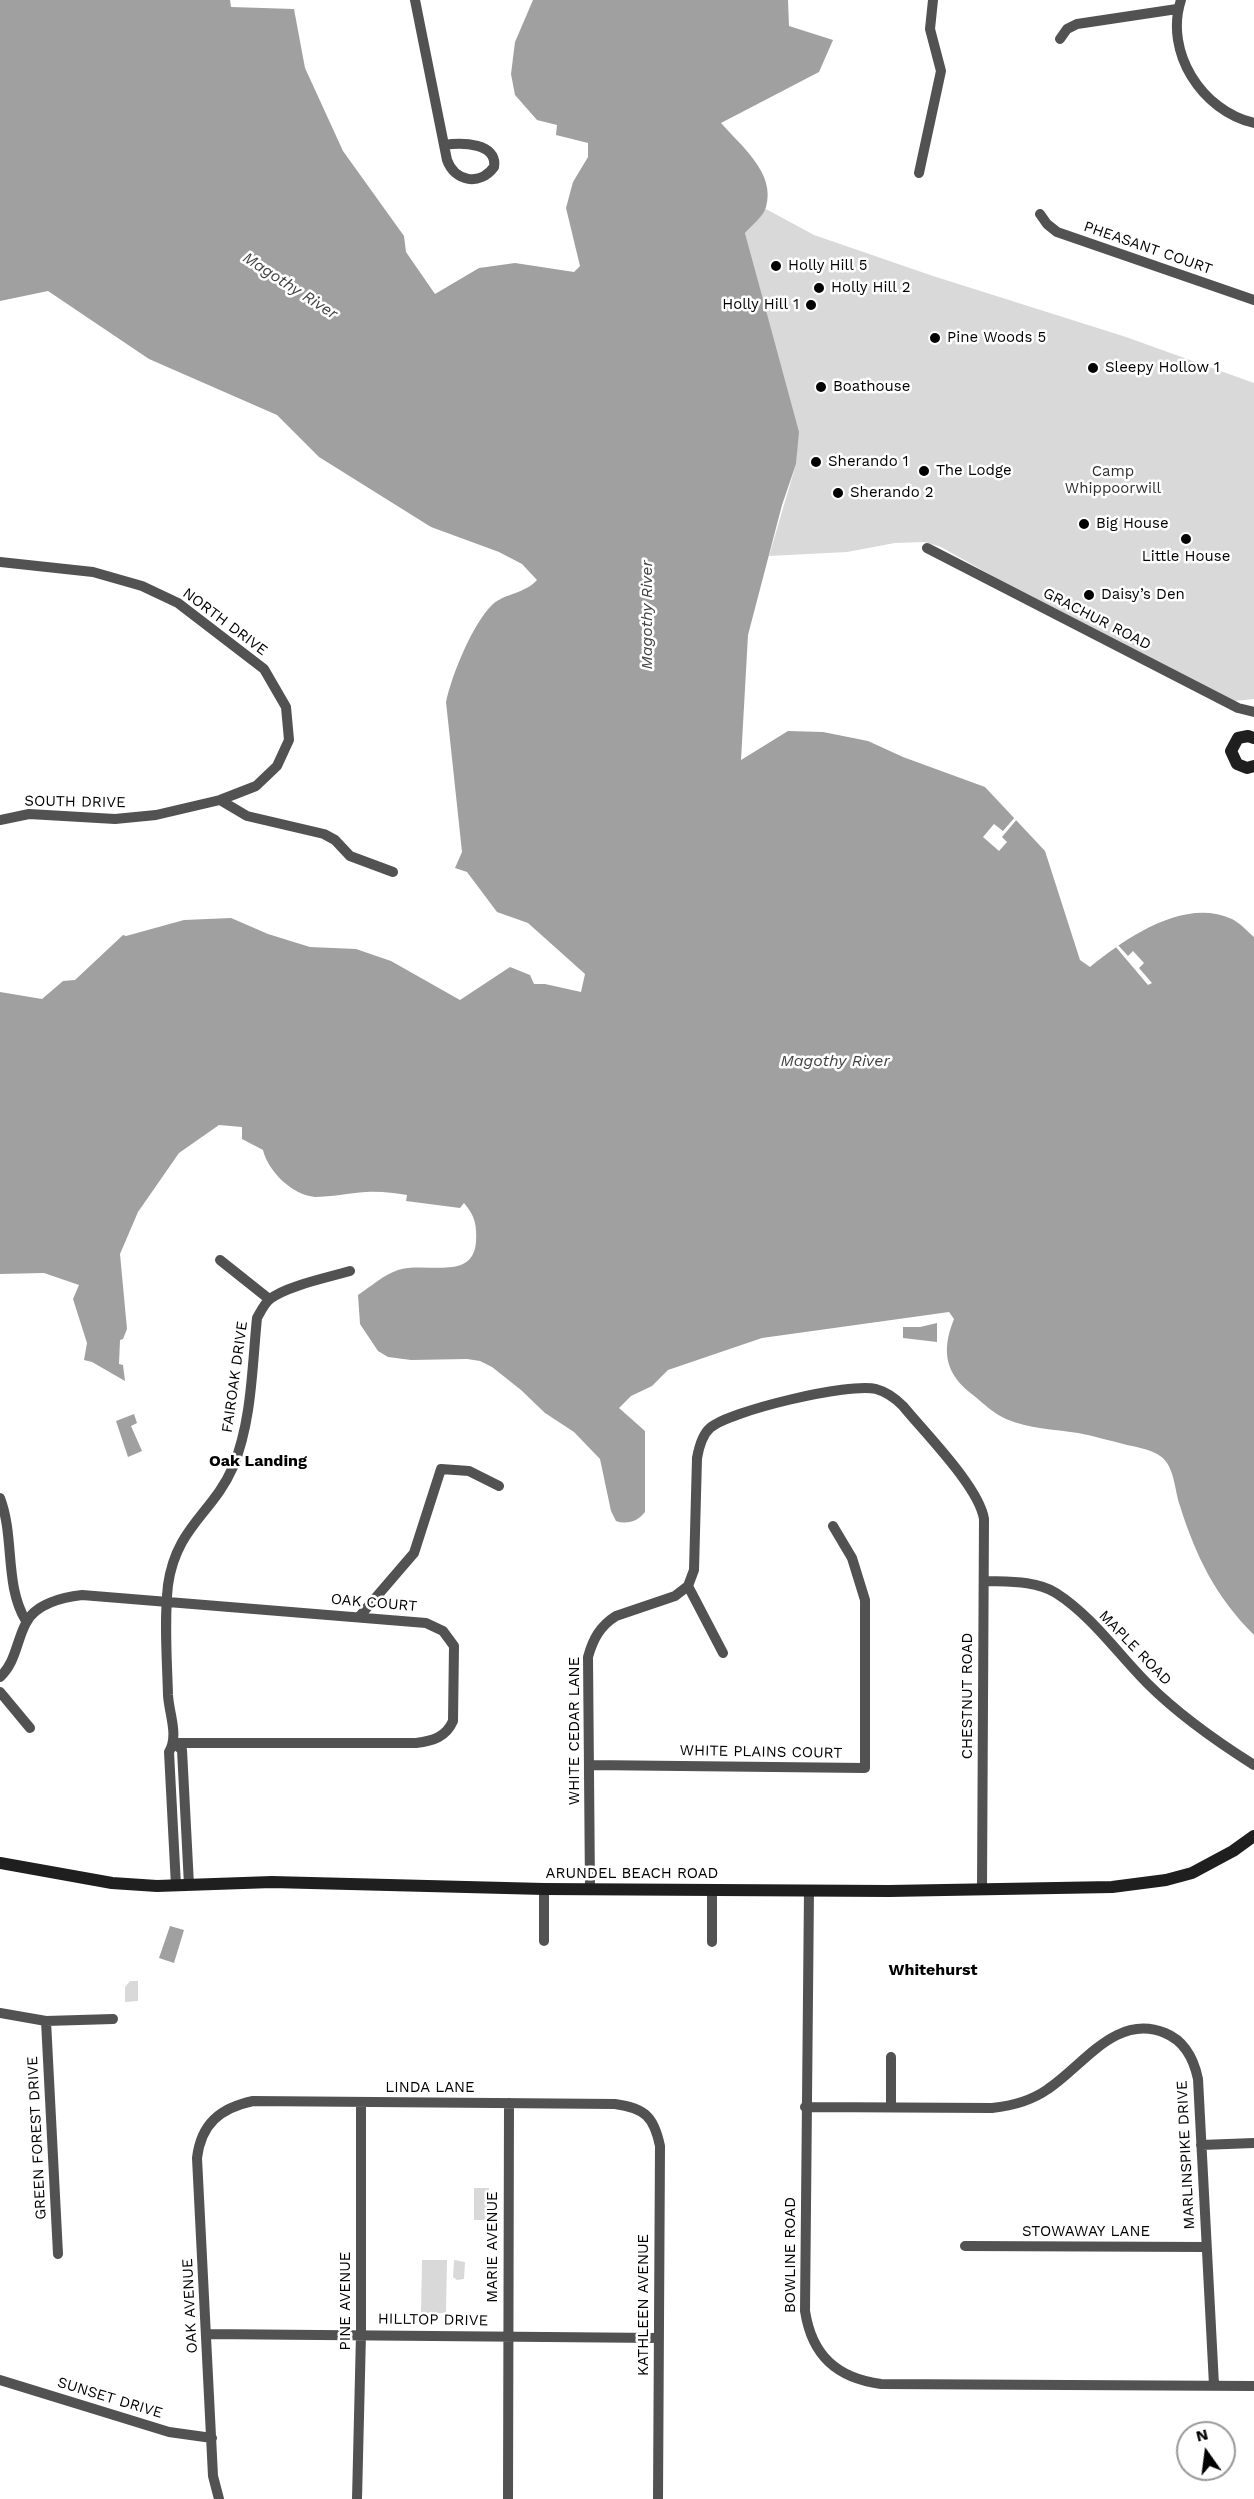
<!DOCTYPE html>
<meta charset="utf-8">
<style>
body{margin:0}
#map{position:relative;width:1254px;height:2499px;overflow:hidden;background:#fff;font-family:"Work Sans",sans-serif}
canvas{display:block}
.north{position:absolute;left:1176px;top:2421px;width:60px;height:60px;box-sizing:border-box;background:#fff;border:2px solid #999;border-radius:50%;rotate:346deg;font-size:16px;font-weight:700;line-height:24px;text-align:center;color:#000}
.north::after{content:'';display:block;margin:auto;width:21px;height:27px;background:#000;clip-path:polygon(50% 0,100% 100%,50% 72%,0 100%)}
</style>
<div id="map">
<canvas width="1254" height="2499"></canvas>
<div class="north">N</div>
</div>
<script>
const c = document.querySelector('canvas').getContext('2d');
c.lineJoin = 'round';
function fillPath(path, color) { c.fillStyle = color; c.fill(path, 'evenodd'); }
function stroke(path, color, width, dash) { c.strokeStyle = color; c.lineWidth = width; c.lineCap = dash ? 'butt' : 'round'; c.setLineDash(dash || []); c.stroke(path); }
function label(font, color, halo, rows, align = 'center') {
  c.font = font + ' "Work Sans",sans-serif'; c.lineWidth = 5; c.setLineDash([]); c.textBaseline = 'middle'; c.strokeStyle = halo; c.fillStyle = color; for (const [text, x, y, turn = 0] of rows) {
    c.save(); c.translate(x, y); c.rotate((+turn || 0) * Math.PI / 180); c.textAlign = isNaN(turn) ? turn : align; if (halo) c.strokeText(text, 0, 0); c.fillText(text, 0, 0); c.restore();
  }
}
fillPath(new Path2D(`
 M766,209l48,26 119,41 193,61 128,46v316l-20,2 -238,-123 -55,-31 -16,-5 -30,1 -48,9 -78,4 27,-92 2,-31 -53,-200z
 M130,1981h8v20l-13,1v-15z
 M474,2188h15v32h-15z
 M422,2260h25l-1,53h-25z
 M454,2260l11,2 -1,17 -7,1 -4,-3z`), '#d9d9d9');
fillPath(new Path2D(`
 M0,0h230l1,7 63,2 11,59 38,83 61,85 2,16 29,42 44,-26 36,-5 59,9 6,-6 -14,-58 7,-26 15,-25v-14l-32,-8 1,-10 -20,-5 -22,-25 -4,-21 4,-32 18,-42h255l1,26 44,14 -14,32 -98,51c20,23 55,50 45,84 -2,9 -15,19 -21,26l54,199 -3,32 -14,41 -34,130 -7,125 47,-29 35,1 45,9 35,16 82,30 60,64 35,109 10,7c36,-29 94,-70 142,-48 8,4 15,12 22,18v698c-38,-38 -58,-78 -74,-129 -6,-17 -5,-43 -23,-52 -9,-5 -20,-7 -30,-9 -16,-4 -33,-9 -49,-12 -25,-4 -49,-4 -72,-14 -12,-5 -23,-16 -33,-24 -28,-21 -32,-44 -19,-76l-5,-7 -187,26 -94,32 -16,16 -21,10 -12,12 26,23v81c-7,9 -17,13 -29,9l-5,-10 -11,-52 -26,-27 -29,-19 -24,-23 -29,-23 -12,-6 -13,-2 -56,1 -23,-3 -10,-6 -18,-27 -2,-29c12,-8 27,-21 40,-25 27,-9 75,12 78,-28 1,-17 -1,-26 -12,-39l-4,5 -54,-7 1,-6c-13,-2 -27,-4 -41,-3 -17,1 -35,5 -51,5 -23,-2 -47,-26 -52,-47l-21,-11v-12l-23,-2 -40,28 -41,59 -18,42 7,75 -4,10 -3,1 -1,24 4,1 2,16 -33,-19 -8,-2 3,-17 -14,-44 6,-14 -35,-12 -44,1v-282l42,7 21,-18 12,-1 48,-45 3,1 58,-16 47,-2 37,16 42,13 46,2 35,12 69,39 50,-33 20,8 4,9h11l36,8 4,-18 -57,-51 -31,-11 -30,-40 -12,-4 7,-16 -16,-150c6,-27 26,-78 47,-98 11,-10 33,-11 44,-24l-15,-16 -23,-12 -68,-25 -112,-70 -42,-42 -128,-56 -101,-68 -48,10z
 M937,1323v19l-34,-4v-11h17z
 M134,1414l3,9 -6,3 11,25 -14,6 -12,-36z
 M170,1926l14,4 -10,33 -15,-5z`), '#a0a0a0');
fillPath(new Path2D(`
 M1016,816l2,2 -16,19 5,5 -8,9 -16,-14 11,-13 9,7z
 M1117,944l11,12 5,-5 11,12 -5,5 13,15 -4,2 -33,-39z`), '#fff');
stroke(new Path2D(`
 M415,0l32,160c8,22 33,26 47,7 4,-24 -32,-25 -50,-22
 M1181,0c-17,52 21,111 73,123
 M1060,39l7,-10 10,-5 100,-15
 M919,173l22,-102 -11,-42 3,-29
 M1040,214l7,10 10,8 197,68
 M927,548l311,160 16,4
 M0,562l93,10 49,14 36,17 86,66 22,38 3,33 -12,26 -21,20 -36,14 -64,15 -41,4 -86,-5 -29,6
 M220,800l27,16 77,18 11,6 15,16 43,16
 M220,1260l49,39
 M0,1498c15,39 4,87 26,123
 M984,1581c23,1 51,-1 72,12 36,23 62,61 92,91 32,32 68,57 106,81
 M688,1586l35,67
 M359,1617l55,-64 27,-84 28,2 30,15
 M0,1677c16,-15 16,-35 26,-54 9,-19 37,-26 56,-28l344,28 17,8 11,15 -1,75c-7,16 -20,20 -37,22h-242
 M0,1692l30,36
 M174,1743l8,7 7,135
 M589,1765l276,3v-168l-13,-42 -19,-32
 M176,1886l-7,-134c10,-17 0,-38 -1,-57 -1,-36 -4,-74 0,-110 8,-58 45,-72 65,-118 19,-46 19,-100 24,-149 4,-7 7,-14 13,-19 16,-13 60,-22 80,-28
 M590,1889l-2,-232c5,-18 12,-31 28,-41l59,-20 13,-10 6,-16 3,-112c2,-11 5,-23 13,-30 19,-17 140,-46 166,-39 11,3 19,9 27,17 22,27 76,81 81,113l-2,369
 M712,1889v53
 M809,1890l-4,421c7,45 32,67 76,73l373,2
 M544,1941v-52
 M0,2013l46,8 67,-2
 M46,2021l12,233
 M891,2057v50
 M805,2107l187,1c20,-2 39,-7 56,-19 36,-24 68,-76 117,-56 20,8 29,27 33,46l16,306
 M1201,2145l53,-2
 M965,2246l241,1
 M206,2334l453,4
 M0,2380l169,52 43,6
 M219,2499l-6,-23 -16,-318c4,-34 23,-50 56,-57l362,3c30,4 39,13 45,42l-2,353
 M357,2499l4,-165v-232
 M508,2499l1,-396`), '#525252', 10);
stroke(new Path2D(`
 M1254,738l-6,-2 -10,2 -7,13 6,13 10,4 7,-2
 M0,1863l112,20 45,3 115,-4 272,7 345,2 223,-4 54,-7 26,-7 41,-22 21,-15`), '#1f1f1f', 12);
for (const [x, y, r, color] of [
 [776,266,6,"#000"],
 [819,288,6,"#000"],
 [811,305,6,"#000"],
 [935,338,6,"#000"],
 [1093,368,6,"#000"],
 [821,387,6,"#000"],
 [816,462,6,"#000"],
 [924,471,6,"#000"],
 [838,493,6,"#000"],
 [1084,524,6,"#000"],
 [1186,539,6,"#000"],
 [1089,595,6,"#000"]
]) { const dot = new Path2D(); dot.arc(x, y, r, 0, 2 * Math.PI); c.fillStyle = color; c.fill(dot); stroke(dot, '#fff', 2); }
label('15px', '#000', '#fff', [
 ["PHEASANT COURT",1148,248,19],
 ["GRACHUR ROAD",1097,619,27],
 ["NORTH DRIVE",225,622,37],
 ["SOUTH DRIVE",75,802,1],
 ["FAIROAK DRIVE",235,1377,-82],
 ["OAK COURT",374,1603,5],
 ["MAPLE ROAD",1135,1648,46],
 ["CHESTNUT ROAD",968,1696,-90],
 ["WHITE CEDAR LANE",575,1731,-90],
 ["WHITE PLAINS COURT",761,1752,1],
 ["ARUNDEL BEACH ROAD",632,1874],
 ["LINDA LANE",430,2088],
 ["GREEN FOREST DRIVE",37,2138,-93],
 ["MARLINSPIKE DRIVE",1186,2155,-93],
 ["STOWAWAY LANE",1086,2232],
 ["MARIE AVENUE",493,2247,-90],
 ["BOWLINE ROAD",791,2255,-90],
 ["PINE AVENUE",346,2301,-90],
 ["KATHLEEN AVENUE",644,2305,-90],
 ["OAK AVENUE",190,2306,-93],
 ["HILLTOP DRIVE",433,2320,1],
 ["SUNSET DRIVE",110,2398,17]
]);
label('15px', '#000', '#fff', [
 ["Holly Hill 5",788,266],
 ["Holly Hill 2",831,288],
 ["Holly Hill 1",799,305,"right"],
 ["Pine Woods 5",947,338],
 ["Sleepy Hollow 1",1105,368],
 ["Boathouse",833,387],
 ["Sherando 1",828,462],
 ["The Lodge",936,471],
 ["Sherando 2",850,493],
 ["Big House",1096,524],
 ["Little House",1186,557,"center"],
 ["Daisy’s Den",1101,595]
], 'left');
label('15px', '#303030', '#fff', [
 ["Camp",1113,472],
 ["Whippoorwill",1113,489]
]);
label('italic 16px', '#414141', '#fff', [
 ["Magothy River",290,286,33],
 ["Magothy River",647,615,-90],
 ["Magothy River",835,1061]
]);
label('bold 16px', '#000', '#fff', [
 ["Oak Landing",258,1461],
 ["Whitehurst",933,1970]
]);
</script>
